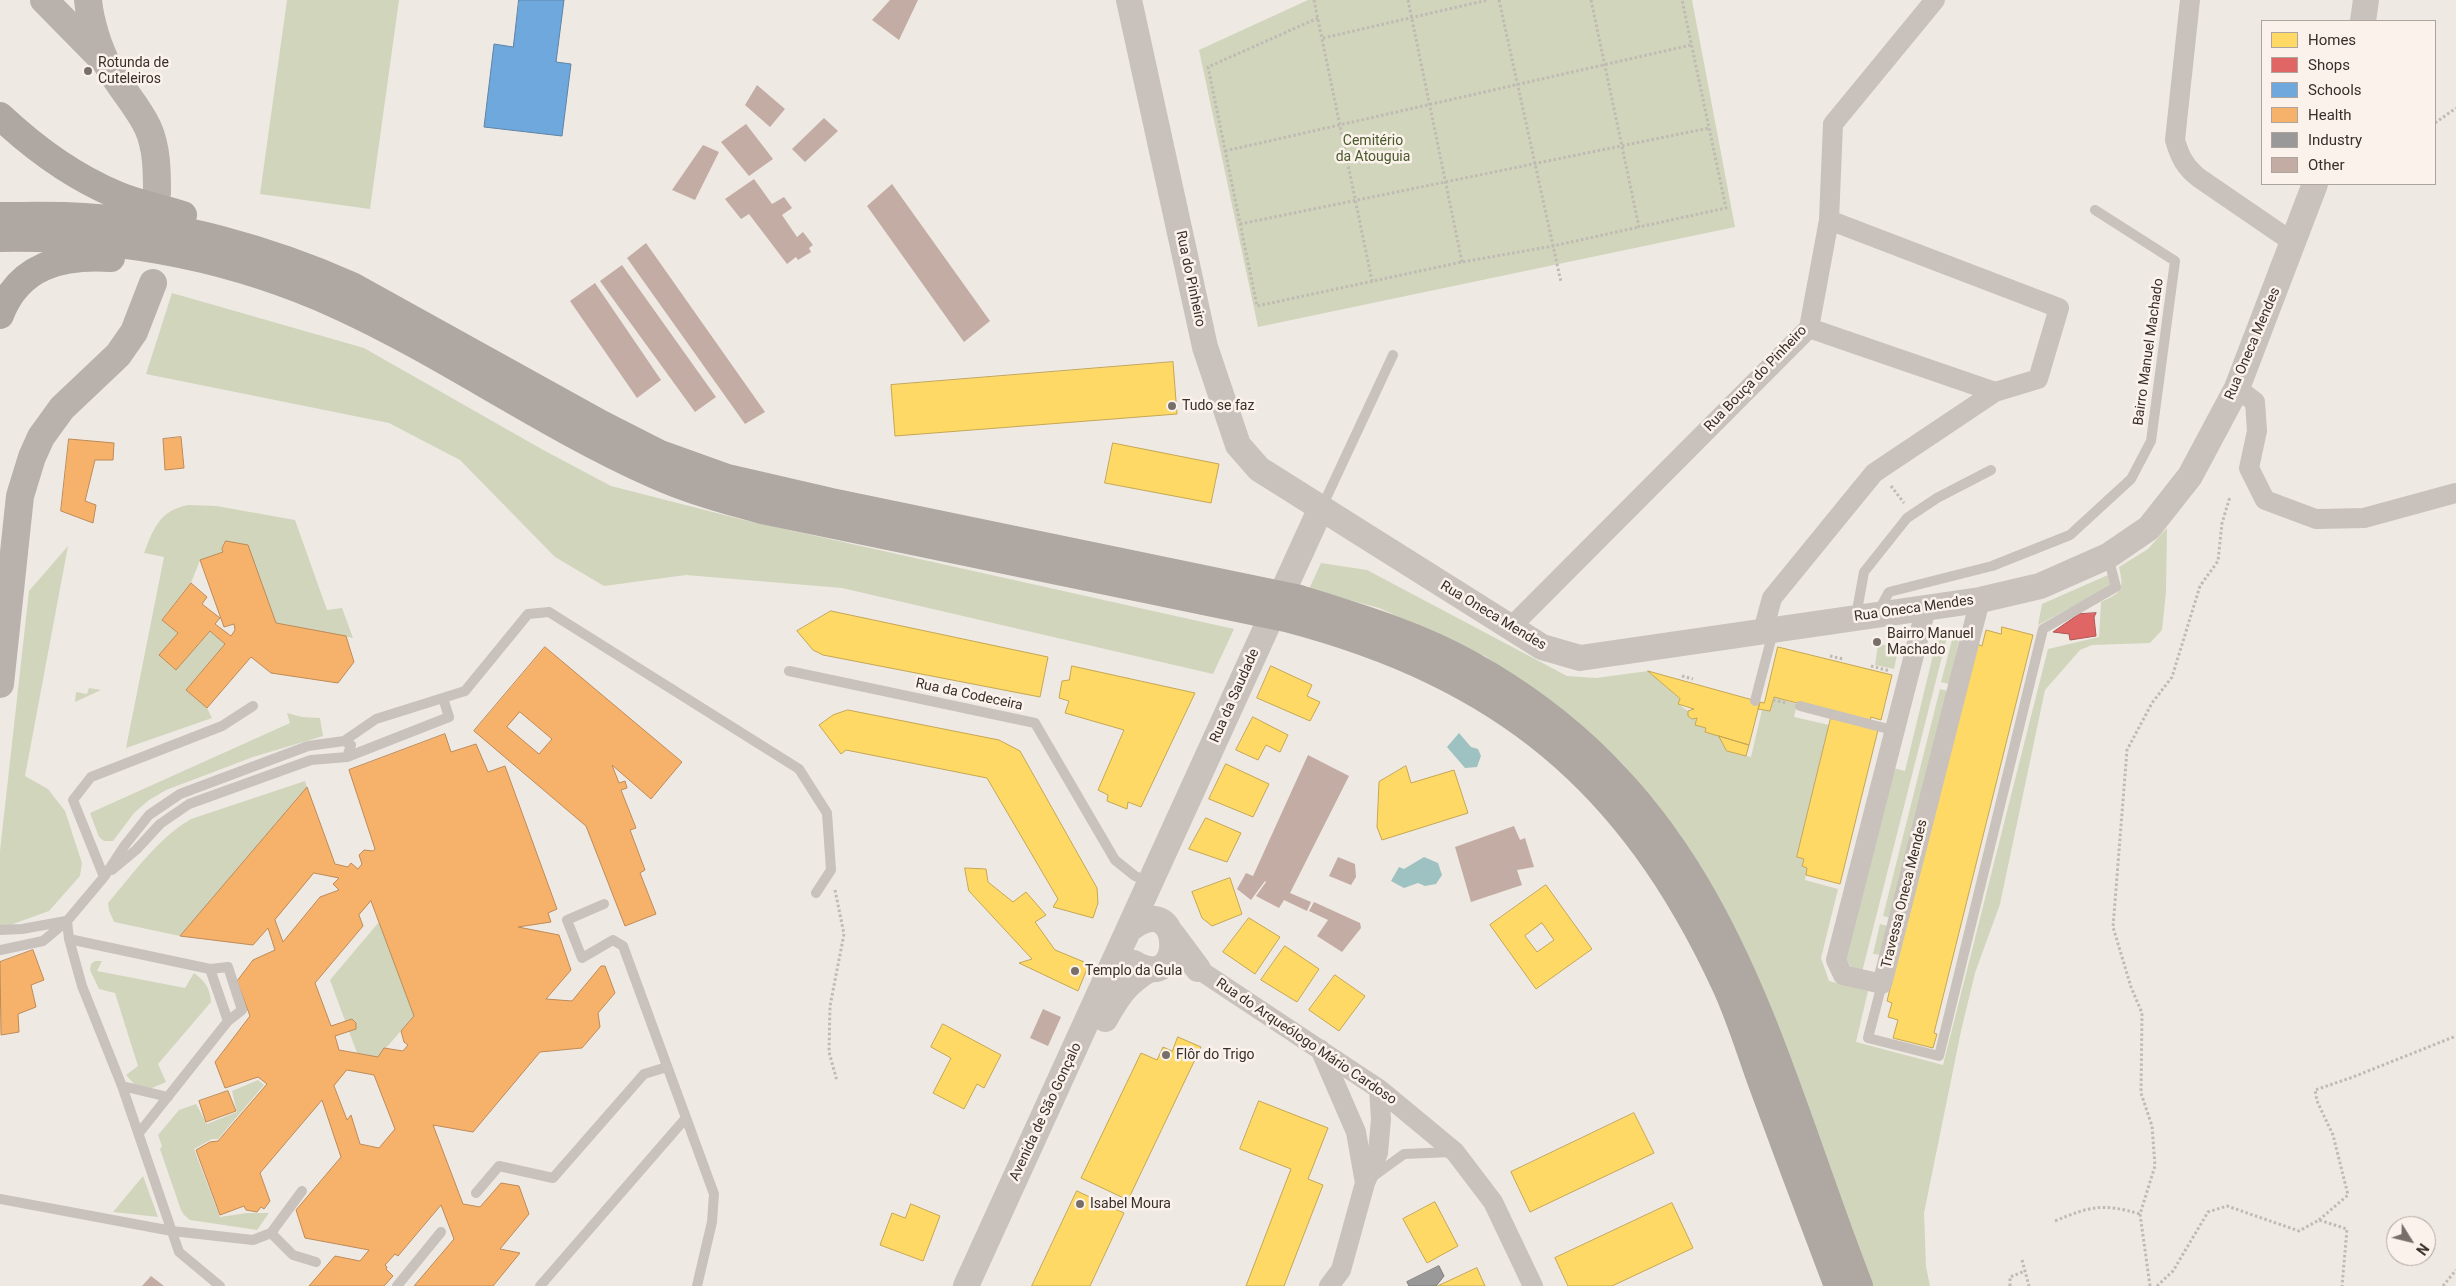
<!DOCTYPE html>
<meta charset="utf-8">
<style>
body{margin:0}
#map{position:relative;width:2456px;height:1286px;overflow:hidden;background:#efe9e3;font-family:Roboto,sans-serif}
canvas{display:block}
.legend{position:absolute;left:2261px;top:20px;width:175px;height:165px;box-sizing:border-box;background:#fbf3eb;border:1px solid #ada49d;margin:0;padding:6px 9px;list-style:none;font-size:15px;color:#392e29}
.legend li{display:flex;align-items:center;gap:10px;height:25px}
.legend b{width:25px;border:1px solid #ada49d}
.north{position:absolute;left:2386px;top:1216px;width:50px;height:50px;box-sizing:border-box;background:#fbf3eb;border:1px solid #ada49d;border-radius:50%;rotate:126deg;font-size:14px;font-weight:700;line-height:20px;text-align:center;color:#392e29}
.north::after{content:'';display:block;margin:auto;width:18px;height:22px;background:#796f6a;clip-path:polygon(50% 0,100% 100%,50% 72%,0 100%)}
</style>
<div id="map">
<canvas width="2456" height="1286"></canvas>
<ul class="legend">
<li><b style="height:14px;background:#ffd966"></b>Homes</li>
<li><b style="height:14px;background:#e06666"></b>Shops</li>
<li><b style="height:14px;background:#6fa8dc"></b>Schools</li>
<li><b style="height:14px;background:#f6b26b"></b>Health</li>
<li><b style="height:14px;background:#999"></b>Industry</li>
<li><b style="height:14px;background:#c3aca4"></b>Other</li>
</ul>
<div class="north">N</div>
</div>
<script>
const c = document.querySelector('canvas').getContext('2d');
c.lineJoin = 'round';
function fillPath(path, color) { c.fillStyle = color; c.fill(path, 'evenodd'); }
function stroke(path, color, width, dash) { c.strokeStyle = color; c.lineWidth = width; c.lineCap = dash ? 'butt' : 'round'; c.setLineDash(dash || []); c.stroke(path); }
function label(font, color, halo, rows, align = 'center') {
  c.font = font + ' Roboto,sans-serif'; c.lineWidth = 5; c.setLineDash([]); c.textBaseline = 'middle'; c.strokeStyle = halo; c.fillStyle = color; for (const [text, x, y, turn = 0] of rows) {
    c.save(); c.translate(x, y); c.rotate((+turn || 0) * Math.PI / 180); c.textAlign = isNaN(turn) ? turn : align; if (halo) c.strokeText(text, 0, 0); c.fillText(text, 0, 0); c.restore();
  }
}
fillPath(new Path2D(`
 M287,0h112l-29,209 -110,-15z
 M1308,0h384l43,227 -477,100 -59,-277z
 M172,293l192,55 181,103 66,35 133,34 490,109 -21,45 -371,-86 -156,-13 -82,11 -49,-29 -95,-97 -71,-37 -243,-49z
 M188,505l28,1 79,14 32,90 15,-2 11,30 -77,-15 -50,-81 -4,6 1,4 -23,8 -9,23 -29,36 16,14 -18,22 16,15 34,-39 15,13 -39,46 21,18 5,10 -86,30 38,-191 -20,-4c10,-25 15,-42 44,-48z
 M2167,528l-1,64 -4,38 -12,13 -58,2 -12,5 -35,40 -45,214 -25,69 -14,58 -37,182 2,54 4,19h-58l-139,-360 -53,-91 -56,-70 -53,-47 -86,-62 -106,-48 -70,-19 12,-26 46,7 200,106 29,2 52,-7 32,28 -2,5 10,7v5l4,3 5,-1 -1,7 10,3 -1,4 14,4 8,15 24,6 11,-47 8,1 4,-14 23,7 -3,13 35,8 -32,132 7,2 -2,7 5,2 -2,12 33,9 -17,69 8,23 39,10 -12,51 87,23 105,-416 51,-12 2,-35c22,-10 23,-12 18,-35l29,-18z
 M68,546l-43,230 23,13 17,22 17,52 -2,13 -31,35 -47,17 -2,-2v-75l29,-260z
 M2108,575l5,10 -75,40 4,-21z
 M1949,629l-87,343 -10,-4 -8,-12 49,-188 12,3 34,-141z
 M1955,629l6,2 -12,53 -8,-2z
 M1878,645h12l8,5 -4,19 -19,-4z
 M89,688l12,2 -26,12 1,-10 11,2z
 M1940,689l8,2 -57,227 -8,-2z
 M287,713l15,4 18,1 3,18 -70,21 -87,33 -17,10 -15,13 -21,28h-9l-5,-4 -9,-24 200,-90z
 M305,781l2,6 -127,149 -66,-14 -5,-12 -1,-7c26,-30 49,-64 83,-84z
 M379,922l35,94 -36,41 -21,-4 -27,-73z
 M1880,924l8,2 -7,29 -8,-1z
 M95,961h7l-5,10 88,17 9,-15c11,8 16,15 17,29l-53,62 8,18 -14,6 -16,-2 -10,-11 12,-9 -23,-73 -16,-4 -9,-19 1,-6z
 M258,1080l6,5 -46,54h-6l-18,10 26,68 27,-4h22l-12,17 -67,-10 -6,-5 -3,-5 -21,-61 2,-3 -4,-11 21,-25 17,-6 11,20 30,-12 -5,-21z
 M143,1176l15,41 -45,-5z`), '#d0d5bc');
fillPath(new Path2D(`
 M1459,733l12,14 7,2 3,7 -4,11 -12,1 -18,-21z
 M1424,857l14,6 4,12 -6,9 -11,2 -7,-3 -14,5 -13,-7 8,-14 5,2z`), '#9ec1c1');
const homes = new Path2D(`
 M1173,362l4,52 -282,22 -4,-51z
 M1113,443l106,21 -8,39 -106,-20z
 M831,611l217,46 -8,40 -217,-42 -10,-5 -16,-19z
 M2002,627l31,8 -99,398 3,1 -4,14 -40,-10 5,-18 -10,-3 4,-14 -5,-2 90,-357 5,2 4,-16 15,4z
 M1778,647l114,28 -11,45 -10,-3 -1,5 -96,-25 -4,14 -12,-2 2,-7 4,1z
 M1072,666l123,27 -54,114 -13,-5 -1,7 -20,-8 1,-6 -10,-5 26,-60 -59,-17 4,-12 -10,-3 3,-17 7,-1z
 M1271,666l41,19 -5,11 13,6 -10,19 -53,-23z
 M1648,671l112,31 -11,43 -44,-13 1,-4 -11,-3 2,-7 -5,1 -4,-3v-5l6,-2 -16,-5 2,-5z
 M848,710l151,30 21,11 77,137 1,15 -5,15 -40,-11 5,-8 -71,-121 -141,-28 -5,4 -22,-29 14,-10z
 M1253,717l35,18 -8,17 -14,-7 -8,15 -22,-10z
 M1831,718l47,12 -38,154 -34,-9 1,-7 -5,-2 2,-7 -7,-2z
 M1719,736l30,9 -3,11 -19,-5z
 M1226,764l43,20 -16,33 -44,-18z
 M1406,766l5,17 43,-13 14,43 -86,27 -5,-13 2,-45z
 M1206,818l35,15 -14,29 -38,-13z
 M965,868l21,1 2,13 25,20 13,-10 20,23 -11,7 20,28 34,14 -11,27 -59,-28 13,-4 -63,-68z
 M1230,878l12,36 -30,12 -10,-8 -10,-26z
 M1546,885l46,64 -56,40 -46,-64zM1542,923l12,17 -17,12 -12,-16z
 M1249,918l31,19 -25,37 -32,-22z
 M1285,946l34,23 -22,33 -36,-22z
 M1335,975l30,21 -26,35 -30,-21z
 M943,1024l58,31 -17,33 -7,-4 -13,25 -31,-16 18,-35 -20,-11z
 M1178,1037l23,10 -73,153 -47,-22 60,-125 16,7 6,-13 9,4z
 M1259,1101l69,27 -20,51 15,6 -39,101h-38l45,-117 -51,-20z
 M1634,1113l20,40 -124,59 -19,-40z
 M1077,1191l47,22 -34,73h-58z
 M1435,1202l23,44 -31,17 -24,-44z
 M1672,1203l21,45 -81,38h-44l-13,-28z
 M911,1204l29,12 -17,45 -43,-16 12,-32 13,5z
 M1477,1268l8,18h-47z`);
fillPath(homes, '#ffd966');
stroke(homes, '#c4a654', 1);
const shops = new Path2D(`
 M2096,613l-2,4 2,19 -26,4 -1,-6 -16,-2 26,-18z`);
fillPath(shops, '#e06666');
stroke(shops, '#ae5554', 1);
const schools = new Path2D(`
 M519,0h45l-8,62 15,2 -9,72 -78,-9 10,-83 19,3z`);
fillPath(schools, '#6fa8dc');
stroke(schools, '#5f83a6', 1);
const health = new Path2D(`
 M181,437l3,31 -19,2 -2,-31z
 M69,439l45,4 -1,17h-18l-10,41 11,4 -3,18 -32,-12z
 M226,541l22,4 28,78 70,13 8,26 -16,21 -67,-10 -20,-16 -44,51 -21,-18 39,-46 -15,-13 -34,39 -17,-15 19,-22 -16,-13 29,-37 16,14 -5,7 18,14 -5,6 16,12 4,-6 -1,-6 -10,3 -24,-67 23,-8 -1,-3z
 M545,647l137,115 -31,37 -39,-34 7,18 6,-2 2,7 -6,2 15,38 -6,2 15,40 -5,3 16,41 -31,12 -39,-100 -112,-95zM520,712l32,27 -13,15 -32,-27z
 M445,734l6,18 25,-8 12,28 17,-6 52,143 -9,4 3,9 -33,5 41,8 12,35 -25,29 26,2 29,-35h4l10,27 -17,20 2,14 -18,21 -42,4 -67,80 -40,-7 30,79 17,3 21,-24 18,3 10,28 -29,35 20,4 -27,33h-79l40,-47 -13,-34 -43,51 -3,-2 -10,11 2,2 -1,2 7,7 -9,10h-75l26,-30 25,5 9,-11 -64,-12 -9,-28 45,-53 -19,-57 -62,73 10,28 -6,8 -3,-2 -4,5 -11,-2 -2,-4 -24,9 -24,-65 14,-8 8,-1 49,-57 -9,-7 -33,11 -10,-26 35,-46 -13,-35 16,-21 22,-10 -7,-22 -15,17 -73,-9 127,-149 28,77 13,3 3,-4 7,6 4,-5 -3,-9 5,-5 9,1 2,-2 -26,-79zM314,873l25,5 -6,6 6,6 -19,7 -37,45 -8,-22zM371,901l43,115 -13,15 3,11 4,3 -5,6 -19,-3 -6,9 -39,-7 -4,-14 21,-7v-6l-4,-4 -21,7 -16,-43 48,-57 -4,-11zM347,1070l27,5 21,54 -16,19 -19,-4 -9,-29 -4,5 -13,-34z
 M33,950l11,30 -13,5 5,22 -18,7 1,18 -18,3 -1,-73z
 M228,1091l8,20 -30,11 -7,-21z`);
fillPath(health, '#f6b26b');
stroke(health, '#bd8a57', 1);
const industry = new Path2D(`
 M1439,1266l5,10 -8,10h-27l-2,-4z`);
fillPath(industry, '#999');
stroke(industry, '#7c7977', 1);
fillPath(new Path2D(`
 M890,0h28l-19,40 -27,-20z
 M757,85l28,24 -15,18 -25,-22z
 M824,118l14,13 -33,31 -13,-13z
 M746,124l27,35 -24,17 -28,-34z
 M703,145l16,7 -24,48 -23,-10z
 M754,179l18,25 12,-7 8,11 -10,7 15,22 6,-5 10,13 -4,3 2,4 -13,8 -2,-3 -9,7 -38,-50 -8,5 -16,-20z
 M892,184l98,137 -26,21 -97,-136z
 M646,243l119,169 -20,12 -118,-166z
 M622,265l94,132 -21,15 -95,-131z
 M595,283l66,97 -24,18 -67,-97z
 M1308,755l41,21 -59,117 21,9 -4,9 -23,-11 -5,8 -23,-12 10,-14 -1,-1 -14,19 -14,-11 9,-16 7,3z
 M1514,826l6,14 5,-2 9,29 -17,3 5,15 -51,17 -16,-55z
 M1338,857l17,7 1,13 -5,8 -22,-9z
 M1314,902l46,21 1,5 -19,24 -25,-16 11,-16 -19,-9z
 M1043,1009l18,8 -13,29 -18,-8z
 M151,1276l13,10h-22z`), '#c3aca4');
stroke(new Path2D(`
 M1314,0l58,281
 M1408,0l54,262
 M1499,0l62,282
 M1591,0l48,227 87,-19 -44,-208
 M1318,18l-110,49 49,239 205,-44 91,-16 86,-19
 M1323,38l165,-38
 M2435,123l21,-15
 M1225,151l466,-106
 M1240,224l469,-96
 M1891,486l13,17
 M1830,656l13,3
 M1871,666l19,5
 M1682,676l11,3
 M1773,700l14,3
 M835,890l9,44 -14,72 -1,46 8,29
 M2319,1220l29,-25 -15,-60 -16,-34 -2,-11 38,-13 103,-41
 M2055,1221c36,-15 47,-18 85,-7
 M2022,1260l7,26
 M2010,1286v-9l15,-6
 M2150,1286l-10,-72 15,-48 -3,-40 -11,-33 1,-80 -11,-26 -18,-60 14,-177 25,-47 20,-26 28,-91 18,-25 4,-38 8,-26
 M2157,1286l16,-15 35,-59 19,-6 72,25 20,-11 28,9 -5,57
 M2443,1286l13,-16`), '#c1bab4', 3, [2.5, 2.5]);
stroke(new Path2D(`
 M1321,509l72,-154
 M1878,612l11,-20 103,-26 78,-31 61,-56 20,-38 24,-180 -80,-51
 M1856,616l8,-44 43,-54 30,-20 54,-28
 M789,671l246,52 80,137 20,16 15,7
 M1755,701l18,-69
 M1800,706l96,25
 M347,757l102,-40 -6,-19
 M112,870l24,-20 24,-26 29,-20 122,-44 36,-3 4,-12 -7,-4
 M104,877l-31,-77 18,-23 131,-51 31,-20
 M604,904l-37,16 15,38 31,-18 10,6 91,248 -2,28 -15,64
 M67,921l2,18 13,47 40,100 57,166 41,34
 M0,930l22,-1 44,-8
 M69,939l141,30 18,-2 14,43 -14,11 -89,112
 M0,950l43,-9 24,-20 37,-44 21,-32 24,-30 31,-21 128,-48 36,-5 32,-22 89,-28 63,-77 21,-2 250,157 28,44 4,57 -15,23
 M210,969l18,52
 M1882,984l-14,54 71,18 104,-427 73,-42 -8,-30
 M122,1086l46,11
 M1371,1178l33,-24 48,-2
 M476,1193l23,-27 54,12 91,-104 23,-7
 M0,1199l172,32 81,9 18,-7 31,-42
 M271,1233l22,22 23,7
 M397,1286l44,-54
 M540,1286l145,-167`), '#c8c1bc', 10);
stroke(new Path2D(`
 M2190,0l-15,140c5,17 10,27 24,38l95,65
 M1809,328l186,64
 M2237,388l18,14 2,29 -8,37 16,32 51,19 48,-1 92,-25
 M1926,608l-90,352 7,15 39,9 98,-384
 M1510,628l299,-300 20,-108 4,-96 102,-124
 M1763,631l9,-33 102,-125 121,-81 43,-13 21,-71 -230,-88
 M1198,969l181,120 76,63 38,50 40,84
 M1320,1049l36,83 9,51
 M1329,1286l12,-16 24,-87 13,-30 3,-34 -2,-30`), '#c8c1bc', 20);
stroke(new Path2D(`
 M1129,0l76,347 33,98 21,24 283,178 38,11 400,-58 60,-14 68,-30 41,-28 41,-52 47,-88 78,-204
 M2363,21l3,-21
 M1130,929c53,-43 58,67 4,34
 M1172,934l26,35
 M1105,1019c13,-23 21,-36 45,-50
 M966,1286l354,-776`), '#c8c1bc', 26);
stroke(new Path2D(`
 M44,0l58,59
 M88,0c2,21 10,47 20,66 12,22 30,40 40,62 9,20 9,44 9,65
 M0,684l20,-188 12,-39 9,-20 21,-29 56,-53 16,-23 19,-49`), '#b9b1ac', 28);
stroke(new Path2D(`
 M0,116c34,32 74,61 117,79 21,9 44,13 66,20
 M0,216c28,0 56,-1 84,1 88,5 187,33 268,69l249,138 59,30 67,24 104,24 469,97c58,18 118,36 171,66 252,141 292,374 388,621
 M0,238c117,-2 229,18 337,67 108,49 206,120 316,169 35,16 72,26 109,36l524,108c217,57 344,162 439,366 15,32 25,66 37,99 25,68 50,135 76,203
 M0,315c19,-50 62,-60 111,-57`), '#aea7a2', 28);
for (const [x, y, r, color] of [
 [88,71,5,"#796f6a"],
 [1172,406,5,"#796f6a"],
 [1877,642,5,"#796f6a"],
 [1075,971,5,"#796f6a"],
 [1166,1055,5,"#796f6a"],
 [1080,1204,5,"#796f6a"]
]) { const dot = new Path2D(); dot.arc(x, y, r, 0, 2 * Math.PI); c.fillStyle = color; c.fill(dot); stroke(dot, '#fbf3eb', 2); }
label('14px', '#392e29', '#fbf3eb', [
 ["Rotunda de",98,63],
 ["Cuteleiros",98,79],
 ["Tudo se faz",1182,406],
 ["Bairro Manuel",1887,634],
 ["Machado",1887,650],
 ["Templo da Gula",1085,971],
 ["Flôr do Trigo",1176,1055],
 ["Isabel Moura",1090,1204]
], 'left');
label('14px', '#49592c', '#fbf3eb', [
 ["Cemitério",1373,141],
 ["da Atouguia",1373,157]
]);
label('14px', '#392e29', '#fbf3eb', [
 ["Rua do Pinheiro",1190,279,78],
 ["Rua Oneca Mendes",2253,344,-67],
 ["Bairro Manuel Machado",2149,352,-82],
 ["Rua Bouça do Pinheiro",1756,379,-46],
 ["Rua Oneca Mendes",1914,609,-8],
 ["Rua Oneca Mendes",1493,616,31],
 ["Rua da Codeceira",969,695,12],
 ["Rua da Saudade",1235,696,-66],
 ["Travessa Oneca Mendes",1905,894,-76],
 ["Rua do Arqueólogo Mário Cardoso",1306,1042,34],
 ["Avenida de São Gonçalo",1046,1112,-65]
]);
</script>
